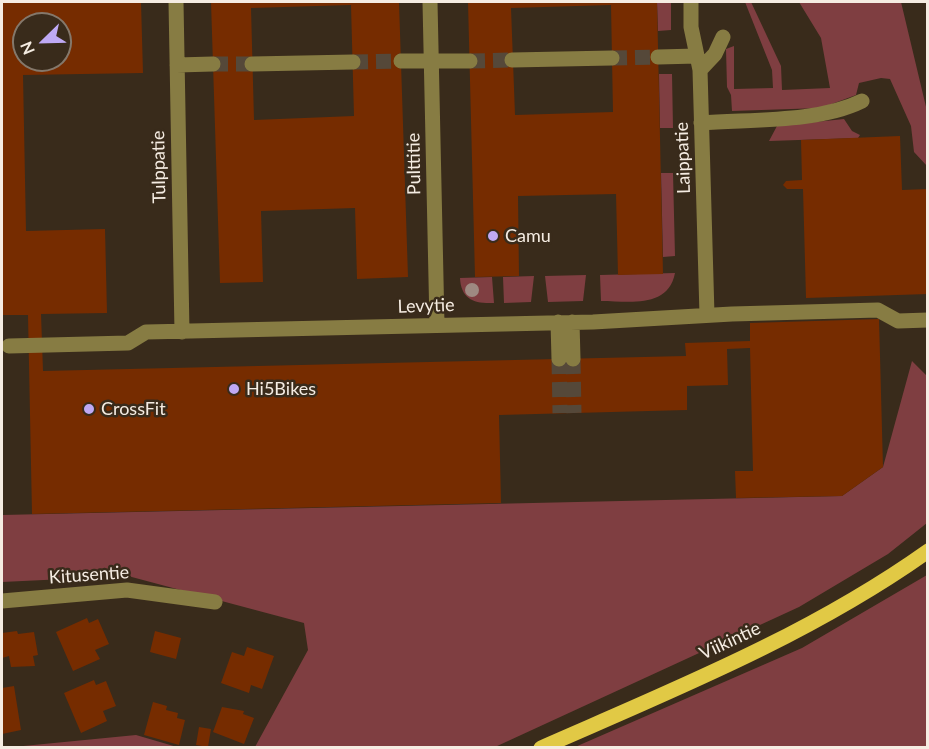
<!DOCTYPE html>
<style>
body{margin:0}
#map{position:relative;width:929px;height:749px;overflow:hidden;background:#392b1b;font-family:Lato,sans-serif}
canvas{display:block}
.frame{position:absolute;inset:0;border:3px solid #f5ece2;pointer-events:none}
.north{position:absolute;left:12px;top:12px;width:60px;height:60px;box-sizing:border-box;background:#392b1b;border:2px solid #84786b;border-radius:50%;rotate:247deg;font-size:16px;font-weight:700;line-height:24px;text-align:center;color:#f5ece2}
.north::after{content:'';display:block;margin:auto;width:21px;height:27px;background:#bfa9f4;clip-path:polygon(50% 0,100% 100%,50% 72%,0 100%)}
</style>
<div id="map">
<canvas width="929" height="749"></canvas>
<div class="frame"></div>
<div class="north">N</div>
</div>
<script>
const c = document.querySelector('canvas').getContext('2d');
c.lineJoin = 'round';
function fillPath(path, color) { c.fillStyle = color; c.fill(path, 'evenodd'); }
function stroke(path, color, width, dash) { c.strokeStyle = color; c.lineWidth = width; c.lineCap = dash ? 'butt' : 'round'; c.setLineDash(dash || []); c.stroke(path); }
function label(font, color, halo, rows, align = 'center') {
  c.font = font + ' Lato,sans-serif'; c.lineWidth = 5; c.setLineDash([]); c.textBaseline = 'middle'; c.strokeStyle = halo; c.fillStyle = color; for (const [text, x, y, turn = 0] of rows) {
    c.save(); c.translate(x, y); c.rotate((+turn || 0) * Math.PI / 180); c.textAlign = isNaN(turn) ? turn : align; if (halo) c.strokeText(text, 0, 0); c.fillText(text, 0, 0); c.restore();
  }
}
fillPath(new Path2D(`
 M657,2h14v28l-13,1z
 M745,2h6l30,64 1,24 48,-2 -9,-50 -22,-36h102l26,109v55l-13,-14 -3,-26 -21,-47 -9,-1 -22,5 -3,12 -35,13 -89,3 -1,-16 -4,-8 -1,-38 8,-3v43l39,-1 -1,-18z
 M659,74h13l1,54h-13z
 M844,119l8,12 8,4 -2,3 -89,3 8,-15z
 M661,173h12l2,83 -12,1z
 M675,273c-7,36 -46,28 -74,28l-1,-26z
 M586,275l-3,26 -35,1 -3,-26z
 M534,276l-3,26 -27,1 -1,-26z
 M492,277l2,26c-20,1 -33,-4 -34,-25z
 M912,361l15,15v147l-39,31 -89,53 -304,140h-240l53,-97 -4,-27 -176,-47 -126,6v-67l840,-19 41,-29z
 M927,575v172h-352l227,-99z
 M136,735l41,12h-164z`), '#7f3e41');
fillPath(new Path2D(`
 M2,2h139l2,71 -120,2 3,156 79,-2 2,84 -66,1 2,57 643,-15 -1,-13 65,-2v-18l129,-4 4,148 -41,29 -106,2 -1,-27h18l-3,-123 -23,1 1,36 -41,1v24l-188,5 2,88 -469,11 -4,-199h-26zM24,24h36v36h-36z
 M211,2h188l9,275 -51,2 -2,-71 -94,3 2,71 -43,1zM351,5l3,111 -100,4 -3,-112z
 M468,2h189l6,272 -45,1 -2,-81 -98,2 1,80 -44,1zM611,5l2,107 -98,3 -4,-107z
 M900,136l2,54 26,-1v105l-122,4 -3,-109h-16l-4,-4 3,-4 16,-1 -1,-40z
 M87,618l2,5 9,-4 11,25 -14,6 5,9 -27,12 -17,-39z
 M17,631l1,3 16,-2 4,23 -5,1 2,10 -24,1 -2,-11 -7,2v-25z
 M155,631l26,7 -5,21 -26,-7z
 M247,647l27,9 -12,33 -11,-4 -2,8 -28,-10 11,-31 12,4z
 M94,680l2,5 10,-4 10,25 -13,5 4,10 -26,12 -17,-40z
 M14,686l7,44 -19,4v-46z
 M153,702l14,4 -1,4 12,3 -1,5 8,2 -6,25 -35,-10z
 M222,707l22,4 -1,3 11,4 -10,26 -31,-12z
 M199,727l12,2 -3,18 -12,-2z`), '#762c00');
stroke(new Path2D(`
 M612,58l46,-1
 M470,61l42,-1
 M353,62l48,-1
 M213,64h39
 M559,359l1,54
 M573,359l1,54`), '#554839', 15, [15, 8]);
stroke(new Path2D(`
 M176,2l6,330
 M430,2l7,323
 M691,2v25l9,43 7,245
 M658,57l39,-1
 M512,60l100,-2
 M401,61h69
 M252,64l101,-2
 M177,65l36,-1
 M700,70l15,-16 8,-17
 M701,123c51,-4 116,0 161,-22
 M558,322l1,37
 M572,322l1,37
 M9,346l119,-3 18,-11 447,-10 139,-8 146,-4 20,11 30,-1
 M2,601l125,-11 88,12`), '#877c43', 15);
stroke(new Path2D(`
 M541,748c132,-58 269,-113 387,-197`), '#e1c945', 15);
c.fillStyle = '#9e8a82';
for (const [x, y] of [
 [472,290]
]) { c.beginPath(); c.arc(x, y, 7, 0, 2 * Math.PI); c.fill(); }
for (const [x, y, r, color] of [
 [493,236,6,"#bfa9f4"],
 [234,389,6,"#bfa9f4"],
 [89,409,6,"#bfa9f4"]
]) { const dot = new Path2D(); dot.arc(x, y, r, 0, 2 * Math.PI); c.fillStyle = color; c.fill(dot); stroke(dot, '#392b1b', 2); }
label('18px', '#f5ece2', '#392b1b', [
 ["Laippatie",683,158,-92],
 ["Pulttitie",414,164,-91],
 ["Tulppatie",159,167,-91],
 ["Levytie",426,306,-2],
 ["Kitusentie",89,575,-4],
 ["Viikintie",730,641,-25]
]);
label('18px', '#f5ece2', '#392b1b', [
 ["Camu",505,236],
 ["Hi5Bikes",246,389],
 ["CrossFit",101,409]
], 'left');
</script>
